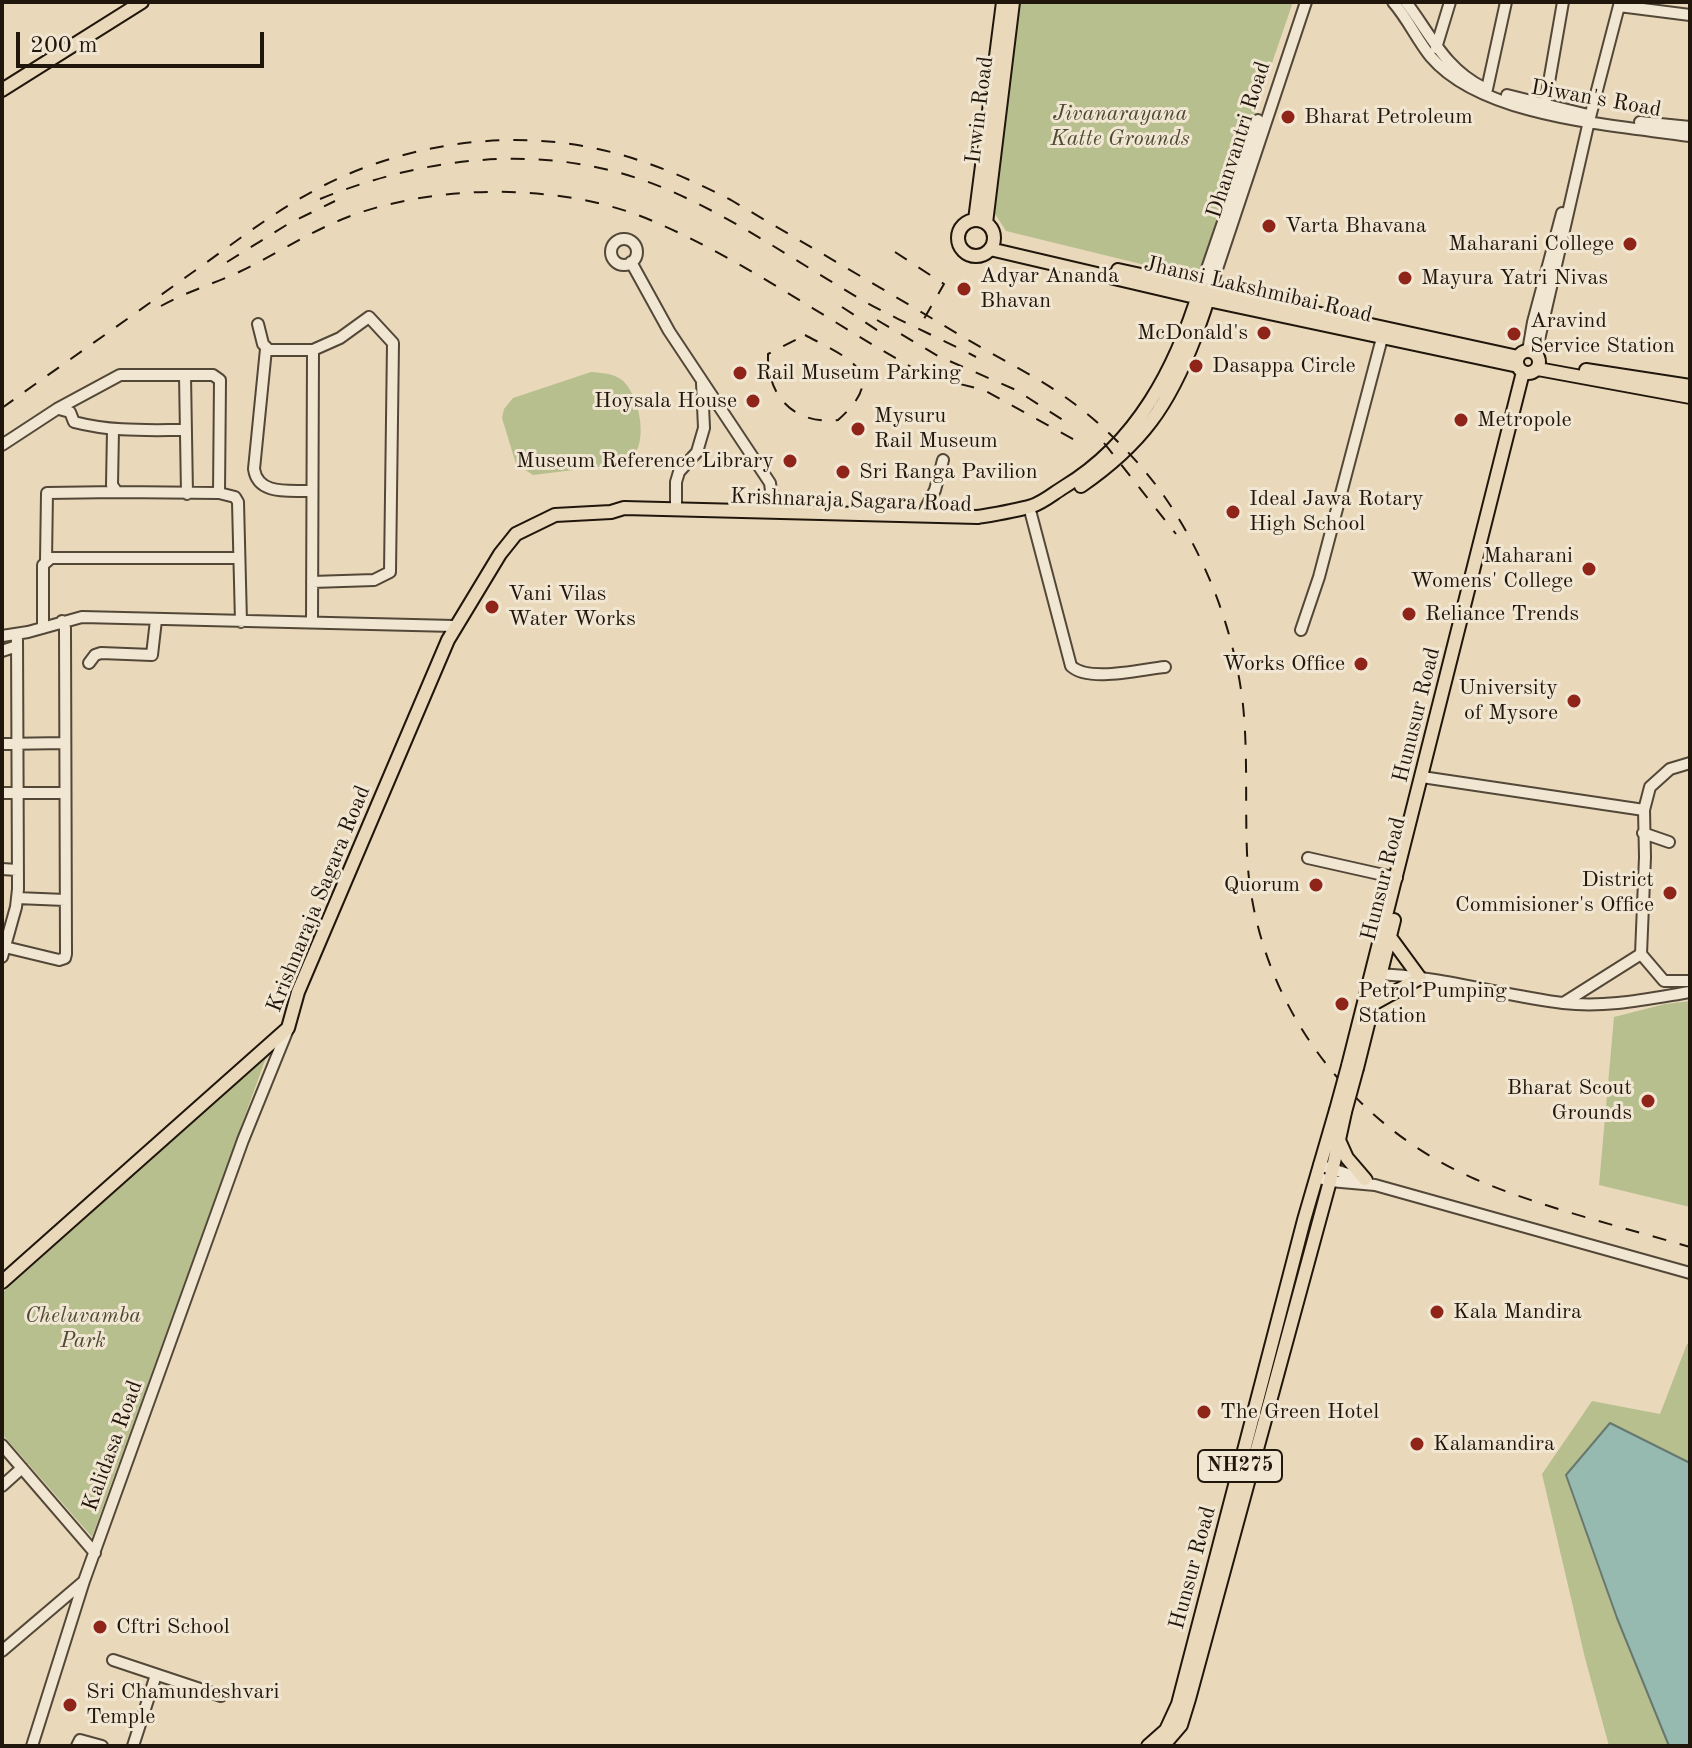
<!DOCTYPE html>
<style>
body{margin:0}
#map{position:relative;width:1692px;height:1748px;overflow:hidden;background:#e9d9ba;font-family:"Old Standard TT",serif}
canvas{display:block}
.frame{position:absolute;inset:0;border:4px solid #21160c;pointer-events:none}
.scale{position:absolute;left:16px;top:32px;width:248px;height:36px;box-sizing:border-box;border:4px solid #21160c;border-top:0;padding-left:10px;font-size:24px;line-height:28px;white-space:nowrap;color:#21160c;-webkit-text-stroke:6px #f1e6d2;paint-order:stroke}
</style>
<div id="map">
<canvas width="1692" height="1748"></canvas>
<div class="frame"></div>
<div class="scale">200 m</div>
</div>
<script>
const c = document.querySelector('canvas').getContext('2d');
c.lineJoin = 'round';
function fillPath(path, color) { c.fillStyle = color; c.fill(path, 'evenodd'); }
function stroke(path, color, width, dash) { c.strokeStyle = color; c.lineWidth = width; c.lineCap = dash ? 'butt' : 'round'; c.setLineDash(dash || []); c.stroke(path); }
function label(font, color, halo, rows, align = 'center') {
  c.font = font + ' "Old Standard TT",serif'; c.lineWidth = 6; c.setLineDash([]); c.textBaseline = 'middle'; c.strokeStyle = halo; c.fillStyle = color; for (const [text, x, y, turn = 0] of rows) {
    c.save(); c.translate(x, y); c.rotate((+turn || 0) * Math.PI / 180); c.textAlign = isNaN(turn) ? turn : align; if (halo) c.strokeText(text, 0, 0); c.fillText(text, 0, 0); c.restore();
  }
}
fillPath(new Path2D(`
 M1012,2h281l-95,276 -192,-47 -18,-28z
 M591,372c11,1 22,1 31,8 19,16 30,73 1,84l-90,11 -17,-11 -14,-46 2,-9 9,-11z
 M1690,1001v206l-91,-22 15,-168 51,-13z
 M267,1055l-175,482 -90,-103v-141z
 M1687,1344h3v119l-80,-40 -44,52 51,143 52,128h-60l-24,-88 -43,-184 50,-73 68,13z`), '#b7bf8f');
const water = new Path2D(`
 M1610,1423l80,40v283h-21l-52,-128 -51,-143z`);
fillPath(water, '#97bab0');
stroke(water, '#68786e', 2);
const minor = new Path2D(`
 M1393,2c15,17 24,38 38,55 52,61 184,68 259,79
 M1406,2c25,33 39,67 78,86
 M1619,6l71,9
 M1436,48l14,-46
 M1487,89l19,-87
 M1507,95l81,20
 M1545,105l18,-103
 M1640,122l50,5
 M611 252a13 13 0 1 1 26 0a13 13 0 1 1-26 0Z
 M631,262l38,69 101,152 1,8 10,21
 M1200,289l58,-169
 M1210,290l96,-288
 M258,324l5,20 6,6h44l27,-12 29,-21 24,26 -3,229 -16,8 -62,2
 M266,349l-12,120c4,27 36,21 58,22
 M1528,351l5,-29 29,-109
 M1536,353l53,-232 31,-119
 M185,375l2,119
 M59,409l11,3 4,10c39,10 72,8 112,8
 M113,430l-1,55 5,7 102,1 16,4 3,5 3,120
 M2,445l55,-36 63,-34h93l7,5 -1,113
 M676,510v-28l3,-10 18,-20 7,-24 -2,-45
 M1031,514l40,152c18,17 71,3 94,1
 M922,516l13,-26 8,-30
 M46,560l1,-67 70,-1
 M312,622l1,-272
 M43,628v-63l8,-7h188
 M1301,630l18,-53 63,-239
 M2,636l26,-4 54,-15 372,9
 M2,651l15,-5
 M89,663l6,-8 6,-2 51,2 4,-35
 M2,744l63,-1
 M1690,763l-20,6 -20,18 -6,23 1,47 -4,97 23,27h26
 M1422,777l222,33
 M2,793h63
 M1643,833l26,9
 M1308,858l89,20
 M2,869l15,1
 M17,898l48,2
 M5,947l54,13 6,-2 1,-4 -1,-326 -3,-7
 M2,957l14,-50 2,-18 -1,-255
 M1376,974c63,2 124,21 187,29 44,5 84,-4 127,-11
 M1565,1002l76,-48
 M1319,1165l48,15
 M1316,1177l14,4 45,4 315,88
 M2,1445l93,108
 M2,1486l20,-18
 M2,1651l81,-69
 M113,1660l108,36
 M32,1746l52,-165 159,-441 45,-111
 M77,1746l3,-6 22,6
 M133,1746l23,-71`);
const major = new Path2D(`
 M2,90l140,-88
 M958 238a18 18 0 1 1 36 0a18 18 0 1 1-36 0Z
 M975,220l28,-218
 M986,223l27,-221
 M990,249l218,51 310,66
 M1118,270l400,87
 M1517 362a11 11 0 1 1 22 0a11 11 0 1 1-22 0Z
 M1538,369l152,28
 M1586,370l104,16
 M1081,486c61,-42 88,-81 114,-149 5,-16 12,-31 15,-47
 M1373,1004l47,-26 -30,-41
 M1348,1066l175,-694
 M1357,1068l37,-148
 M1338,1138l9,20 18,21
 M2,1282l286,-254 10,-36 150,-352 52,-86 16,-20 39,-19 56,-3 13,-4 354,9c18,-3 37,-6 54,-11 12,-4 22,-13 32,-19 73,-44 112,-119 136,-198
 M1148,1746l18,-16 12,-26 126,-484 32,-110
 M1163,1746l18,-21 8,-26 141,-518 15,-69`);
stroke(minor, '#534738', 14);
stroke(major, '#21160c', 16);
stroke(minor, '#f1e6d2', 10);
stroke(major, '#e9d9ba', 12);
stroke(new Path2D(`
 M320,199c114,-46 239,-58 353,-7 66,29 127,72 189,108 37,21 76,37 114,57
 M895,252l49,32 -23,40
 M227,262l61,-38 47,-23
 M161,306c25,-14 52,-22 78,-34 38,-18 73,-42 114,-57 90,-32 214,-32 302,7 90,39 172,98 258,146l35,13 36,9 98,54
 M842,307l41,27
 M877,320l61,36 78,34 50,32
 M805,335c43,23 86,38 33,85 -43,5 -71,-23 -70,-66z
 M2,408c61,-44 123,-87 184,-131 43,-30 84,-63 131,-88 79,-42 177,-59 266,-43 52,9 101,30 148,54 76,45 152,89 227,134 38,23 79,42 114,68 34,25 68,60 92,94 42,60 71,137 79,209 5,49 2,99 4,148 6,142 98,270 228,326 68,29 144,47 215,68
 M1104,443l72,91`), '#21160c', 2, [14, 14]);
const majorBridge = new Path2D(`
 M1336,1110l12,-44
 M1345,1112l12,-44`);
stroke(majorBridge, '#21160c', 16, []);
stroke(majorBridge, '#e9d9ba', 12);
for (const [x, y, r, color] of [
 [1288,117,8,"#8f2418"],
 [1269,226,8,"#8f2418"],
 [1630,244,8,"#8f2418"],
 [1405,278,8,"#8f2418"],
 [964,289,8,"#8f2418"],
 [1264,333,8,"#8f2418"],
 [1514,334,8,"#8f2418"],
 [1196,366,8,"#8f2418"],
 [740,373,8,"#8f2418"],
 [753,401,8,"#8f2418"],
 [1461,420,8,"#8f2418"],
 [858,429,8,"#8f2418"],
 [790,461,8,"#8f2418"],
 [843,472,8,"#8f2418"],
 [1233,512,8,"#8f2418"],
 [1589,569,8,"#8f2418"],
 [492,607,8,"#8f2418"],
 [1409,614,8,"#8f2418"],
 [1361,664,8,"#8f2418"],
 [1574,701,8,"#8f2418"],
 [1316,885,8,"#8f2418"],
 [1670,893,8,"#8f2418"],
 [1342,1004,8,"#8f2418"],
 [1648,1101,8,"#8f2418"],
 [1437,1312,8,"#8f2418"],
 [1204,1412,8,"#8f2418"],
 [1417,1444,8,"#8f2418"],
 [100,1627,8,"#8f2418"],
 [70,1705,8,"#8f2418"]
]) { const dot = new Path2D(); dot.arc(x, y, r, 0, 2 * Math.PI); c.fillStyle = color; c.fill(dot); stroke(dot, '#f1e6d2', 3); }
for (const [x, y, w] of [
 [1240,1466,84]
]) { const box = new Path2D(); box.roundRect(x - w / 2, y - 16, w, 32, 6); c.fillStyle = '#f1e6d2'; c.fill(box); stroke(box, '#21160c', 2); }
label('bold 20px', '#21160c', null, [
 ["NH275",1240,1466]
]);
label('22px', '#21160c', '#f1e6d2', [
 ["Diwan's Road",1596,99,10],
 ["Irwin Road",980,110,-83],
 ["Dhanvantri Road",1239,140,-72],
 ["Jhansi Lakshmibai Road",1258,290,13],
 ["Krishnaraja Sagara Road",851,501,2],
 ["Hunusur Road",1417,715,-76],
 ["Hunsur Road",1384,879,-76],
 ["Krishnaraja Sagara Road",319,899,-68],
 ["Kalidasa Road",113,1446,-70],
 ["Hunsur Road",1193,1568,-75]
]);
label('italic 22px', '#4e4933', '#f1e6d2', [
 ["Jivanarayana",1120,114],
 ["Katte Grounds",1120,139],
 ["Cheluvamba",83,1316],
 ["Park",83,1341]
]);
label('22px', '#21160c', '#f1e6d2', [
 ["Bharat Petroleum",1304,117],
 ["Varta Bhavana",1285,226],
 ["Maharani College",1614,244,"right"],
 ["Adyar Ananda",980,276],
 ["Bhavan",980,301],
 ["Mayura Yatri Nivas",1421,278],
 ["Aravind",1530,321],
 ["Service Station",1530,346],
 ["McDonald's",1248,333,"right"],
 ["Dasappa Circle",1212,366],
 ["Rail Museum Parking",756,373],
 ["Hoysala House",737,401,"right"],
 ["Mysuru",874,416],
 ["Rail Museum",874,441],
 ["Metropole",1477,420],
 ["Museum Reference Library",774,461,"right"],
 ["Sri Ranga Pavilion",859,472],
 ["Ideal Jawa Rotary",1249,499],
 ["High School",1249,524],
 ["Maharani",1573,556,"right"],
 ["Womens' College",1573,581,"right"],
 ["Vani Vilas",508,594],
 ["Water Works",508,619],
 ["Reliance Trends",1425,614],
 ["Works Office",1345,664,"right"],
 ["University",1558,688,"right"],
 ["of Mysore",1558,713,"right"],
 ["District",1654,880,"right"],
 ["Commisioner's Office",1654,905,"right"],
 ["Quorum",1300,885,"right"],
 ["Petrol Pumping",1358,991],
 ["Station",1358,1016],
 ["Bharat Scout",1632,1088,"right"],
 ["Grounds",1632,1113,"right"],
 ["Kala Mandira",1453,1312],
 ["The Green Hotel",1220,1412],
 ["Kalamandira",1433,1444],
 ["Cftri School",116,1627],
 ["Sri Chamundeshvari",86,1692],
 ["Temple",86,1717]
], 'left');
</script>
